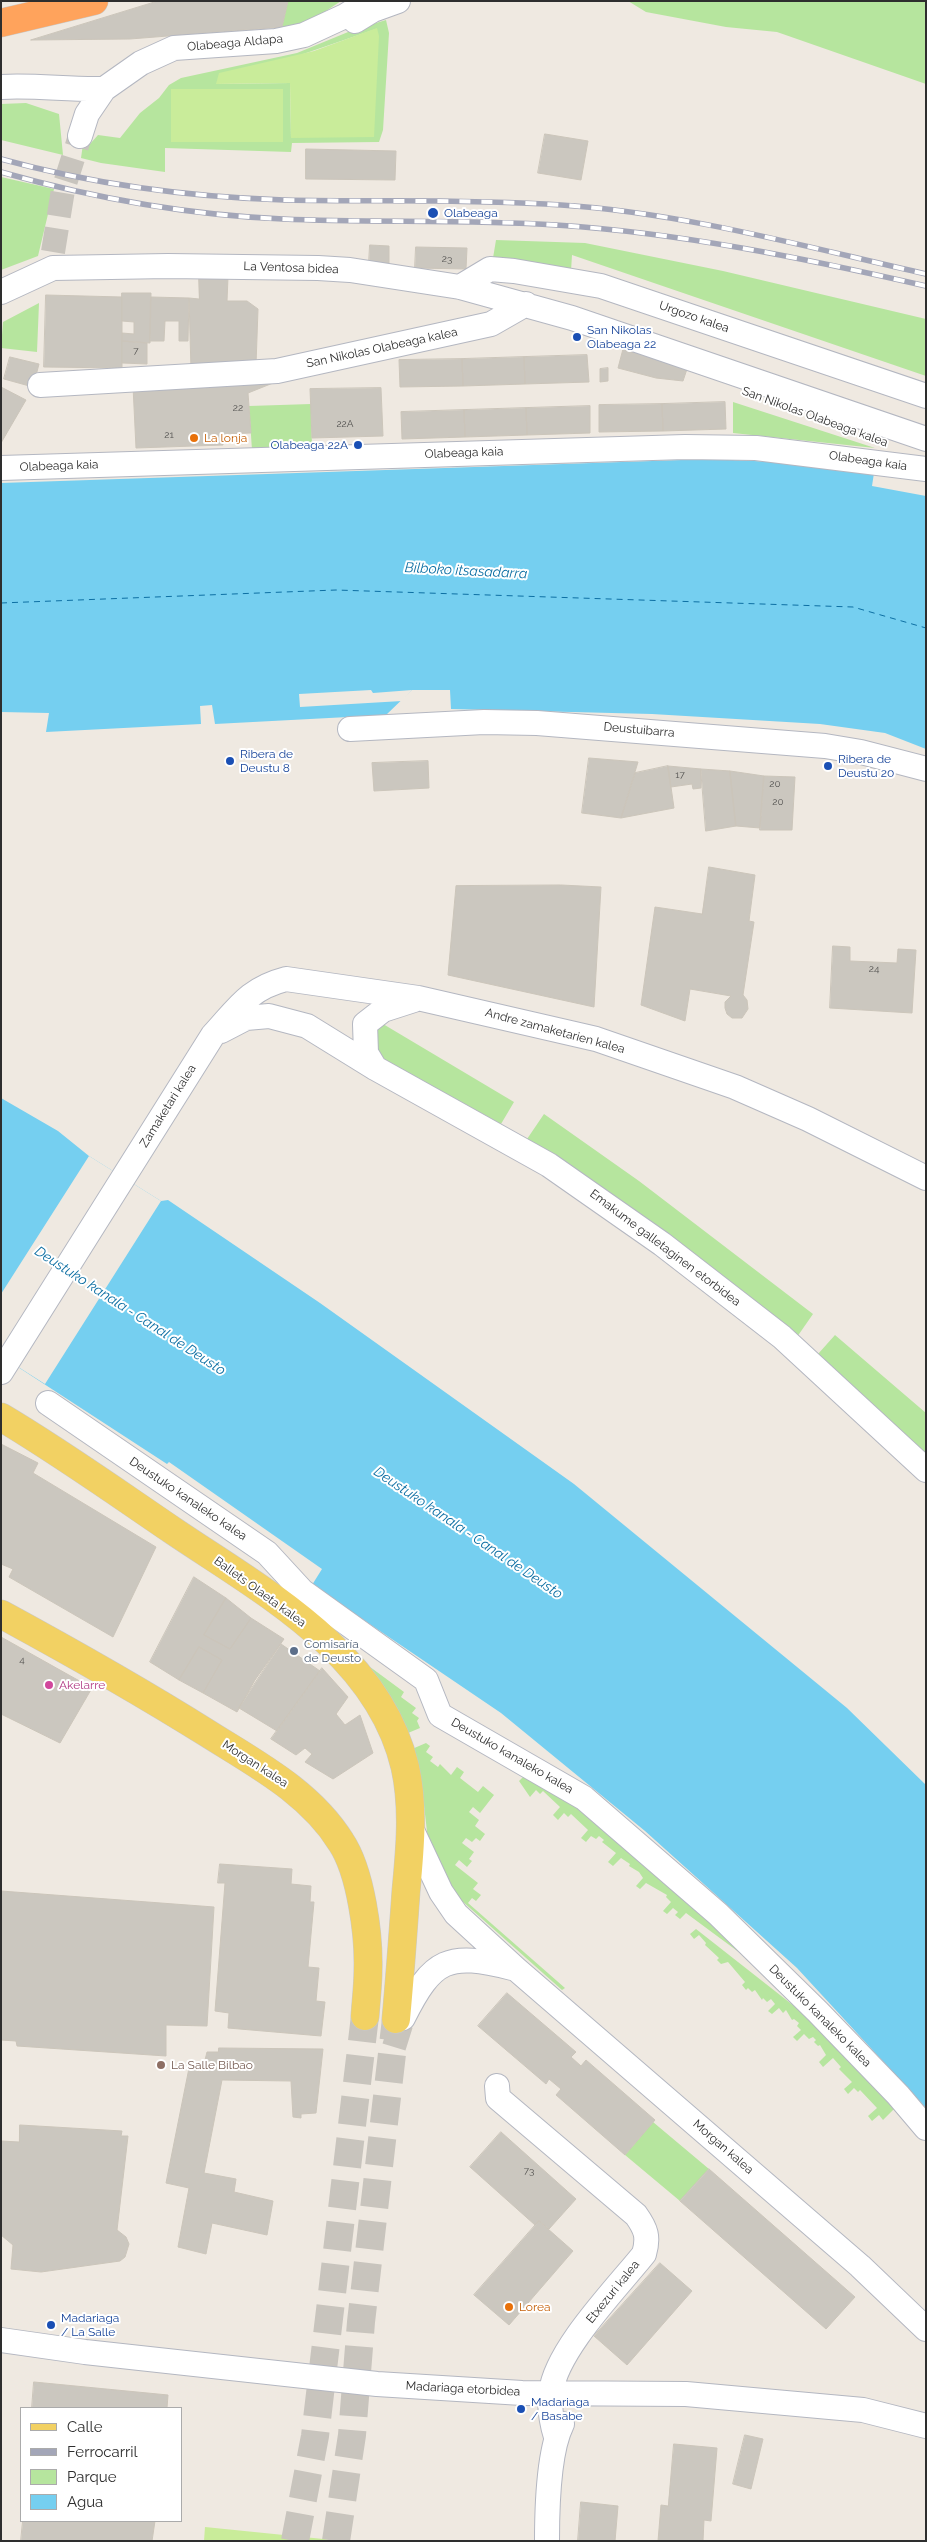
<!DOCTYPE html>
<meta charset="utf-8">
<style>
body{margin:0}
#map{position:relative;width:927px;height:2542px;overflow:hidden;background:#efe9e1;font-family:Raleway,sans-serif}
canvas{display:block}
.frame{position:absolute;inset:0;border:2px solid #2e2e2e;pointer-events:none}
.legend{position:absolute;left:20px;top:2407px;width:162px;height:115px;box-sizing:border-box;background:#fff;border:1px solid #ababab;margin:0;padding:6px 9px;list-style:none;font-size:15px;color:#2e2e2e}
.legend li{display:flex;align-items:center;gap:10px;height:25px}
.legend b{width:25px;border:1px solid #ababab}
</style>
<div id="map">
<canvas width="927" height="2542"></canvas>
<div class="frame"></div>
<ul class="legend">
<li><b style="height:6px;background:#f2d163"></b>Calle</li>
<li><b style="height:6px;background:#a3a6b8"></b>Ferrocarril</li>
<li><b style="height:14px;background:#b6e59e"></b>Parque</li>
<li><b style="height:14px;background:#75cff0"></b>Agua</li>
</ul>
</div>
<script>
const c = document.querySelector('canvas').getContext('2d');
c.lineJoin = 'round';
function fillPath(path, color) { c.fillStyle = color; c.fill(path, 'evenodd'); }
function stroke(path, color, width, dash) { c.strokeStyle = color; c.lineWidth = width; c.lineCap = dash ? 'butt' : 'round'; c.setLineDash(dash || []); c.stroke(path); }
function label(font, color, halo, rows, align = 'center') {
  c.font = font + ' Raleway,sans-serif'; c.lineWidth = 4; c.setLineDash([]); c.textBaseline = 'middle'; c.strokeStyle = halo; c.fillStyle = color; for (const [text, x, y, turn = 0] of rows) {
    c.save(); c.translate(x, y); c.rotate((+turn || 0) * Math.PI / 180); c.textAlign = isNaN(turn) ? turn : align; if (halo) c.strokeText(text, 0, 0); c.fillText(text, 0, 0); c.restore();
  }
}
fillPath(new Path2D(`
 M288,1h53l-30,20 -29,6z
 M628,1h298v83l-149,-52 -51,-5 -80,-15z
 M386,20l3,13 -6,97 -4,12 -87,1 -1,9 -126,-4v24l-64,-9 -20,-5 2,-14h7l8,-9 22,3 20,-25 19,-15 10,-13 12,-7 116,-25 56,-23zM376,29l-85,109 -1,-55 -74,1z
 M26,103l33,11 4,41 -62,-15v-36z
 M1,177l53,12 -16,67 -37,14z
 M496,240l89,3 138,28 203,48v57l-354,-121 -1,16 -78,-13z
 M39,303l-2,49 -36,-4 2,-26z
 M733,402l142,46 -142,-15z
 M311,404l1,43 -60,3 -3,-44z
 M378,1021l136,81 -13,22 -118,-65 -12,-12z
 M544,1114l95,67 174,133 -16,23 -272,-195z
 M835,1335l91,78v42l-108,-101z
 M362,1661l42,31 -3,5 15,11 -4,5 7,5 -2,3 3,7 -12,5 -8,-16z
 M426,1743l4,3 -4,6 7,5 -3,4 8,6 2,-3 11,11 6,-8 7,5 -4,6 18,14 5,-6 11,9 -14,18 -7,-6 -4,5 10,8 -4,6 10,8 -5,7 -4,-3 -4,4 -6,-4 -4,5 12,9 -5,7 3,2 -5,6 -8,-7 -4,5 23,18 -5,6 8,6 -5,6 -4,-3 -4,5 97,85 -3,2 -109,-97 -25,-53 -6,-52 -10,-39z
 M525,1775l20,6 86,70 136,122 -81,-60 -6,6 -5,-4 3,-3 -5,-4 -6,6 -4,-3 8,-9 -5,-5 1,-2 -21,-12 -6,6 -4,-3 7,-8 -4,-6 -10,-6 1,-2 -9,-6 -8,8 -5,-4 8,-9 -14,-11 2,-2 -5,-4 -3,3 -5,-3 -5,6 -5,-4 7,-8 -17,-16 -3,3 -4,-4 -6,7 -5,-5 7,-8 -17,-16 -3,3 -4,-4 -6,7 -11,-16z
 M696,1929l112,88 86,92 -11,11 -4,-5 -7,6 -4,-5 9,-8 -17,-18 -2,2 -4,-4 -6,6 -4,-5 8,-7 -13,-13 2,-2 -8,-9 -10,9 -4,-5 7,-7 -6,-10 -2,1 -4,-4 2,-2 -3,-3 -4,2 -5,-5 -7,7 -4,-4 8,-7 -4,-4 2,-3 -5,-4 -2,1 -6,-10 -3,3 -4,-5 -7,6 -4,-3 7,-7 -4,-5 -4,3 -4,-4 -1,2 -7,-10 -3,2 -4,-4 -2,2 -4,-5 3,-3 -17,-20 -7,2 -4,-4 2,-2 -14,-13 1,-2 -7,-8 -5,4 -4,-5z
 M653,2122l56,47 -29,32 -55,-46z`), '#b6e59e');
fillPath(new Path2D(`
 M377,28l2,8 -5,101 -83,1 -1,-55 -74,1 3,-11 95,-22z
 M171,89h112v53h-112z
 M205,2527l138,14h-139z`), '#c9ec9a');
fillPath(new Path2D(`
 M711,459l64,3 99,11 -2,13 54,10v253l-41,-16 -65,-9 -168,-10 -201,-5 -1,-19h-38l-26,25 -171,9 -3,-19 -12,1 1,18 -155,8 3,-19 -48,-1v-229z
 M1,1098l57,33 31,25 72,45 7,-1 152,103 254,181 273,224 79,77v323l-129,-140 -152,-137 -144,-118 -189,-128 10,-16 -153,-107 -2,2 -166,-108z`), '#75cff0');
fillPath(new Path2D(`
 M371,690l2,3 39,-3 -10,11 -102,6 -1,-13z
 M89,1156l72,45 -116,183 -44,-28v-62z`), '#efe9e1');
stroke(new Path2D(`
 M1,603l335,-13 517,17 73,21`), '#0d6fa3', 1, [6, 5]);
const building = new Path2D(`
 M158,1h130l-6,26 -152,12 -99,1z
 M545,134l43,7 -7,39 -43,-7z
 M306,149l90,2 -1,29 -89,-1z
 M370,245l19,1v17h-20z
 M416,247l51,1 -1,21 -51,-1z
 M199,277h29l-1,24h20l11,8 -2,56 -65,5 -2,-72 10,1z
 M122,293h29l-1,50 -28,-2v-8l12,1v-12l-12,-1z
 M46,295l76,2v71l-78,-1z
 M151,297l38,1 -1,43h-9v-20h-14l-1,20h-14z
 M122,341l25,2v21l-25,-1z
 M634,347l54,19 -5,15 -27,-3 -38,-10 5,-19 9,3z
 M587,355l2,27 -64,2 -1,-27z
 M10,357l29,7 -6,23 -29,-8z
 M524,357l1,27 -62,2 -1,-27z
 M462,359l1,27 -63,1 -1,-27z
 M608,368v13l-8,1v-13z
 M273,383l-25,10 3,40 -28,1v11l-87,3 -3,-62z
 M1,387l25,13 -25,43z
 M381,388l2,48 -71,2 -2,-49z
 M725,402l1,27 -63,2 -1,-27z
 M662,404l1,27 -64,1v-27z
 M590,406v27l-63,2 -1,-27z
 M526,408l1,27 -62,2 -1,-27z
 M464,410l1,27 -63,2 -1,-27z
 M589,758l49,4 -17,56 -39,-5z
 M428,761l1,27 -55,3 -2,-28z
 M668,766l6,42 -53,10 14,-45z
 M668,766l33,3v19l-8,1 -1,-5 -21,3z
 M701,769l29,2 6,55 -30,5z
 M730,771l34,5 -4,52 -24,-2z
 M764,776l31,1 -3,53h-32z
 M709,867l46,8 -6,46 5,1 -11,73 4,5 1,9 -6,9h-10l-5,-4 -2,-6v-6l6,-6 -41,-7 -5,32 -44,-16 14,-98 47,7z
 M561,885l40,2 -7,120 -146,-32 8,-89z
 M833,946l17,1v14l47,2 1,-14 18,1 -4,63 -82,-5z
 M1,1444l37,19 -5,10 123,74 -43,90 -104,-60 4,-8 -12,-5z
 M194,1577l32,21 -22,37 26,14 21,-31 33,21 -29,41 -18,32 -34,-19 19,-33 -23,-13 -20,33 -29,-18z
 M226,1598l25,20 -21,31 -26,-14z
 M1,1637l91,51 -32,55 -59,-29z
 M281,1644l39,27 -43,60 -38,-23z
 M199,1647l23,13 -19,33 -24,-13z
 M322,1668l26,29 -12,17 9,11 15,-10 13,38 -40,26 -28,-17 7,-8 -7,-6 -9,7 -25,-16z
 M220,1864l72,5 -1,15 20,2 -1,16h4l-6,65 11,1 -3,33 9,1 -4,34 -93,-8 1,-15 -14,-2 10,-128h-7z
 M1,1891l213,16 -7,119 -41,-1v31l-149,-10 -1,-5 -15,-1z
 M507,1993l69,59 -5,5 10,9 5,-6 69,60 -30,35 -69,-60 5,-6 -12,-10 -3,5 -68,-58z
 M219,2048l104,1 -7,64 -15,1v4l-8,-1 -2,-36 -69,-1 -18,93 32,6 -2,13 39,9 -6,34 -55,-12 -6,31 -28,-7 11,-59 -23,-5 23,-115 13,4 5,-20h11z
 M20,2125l102,6 -1,5h7l-11,94 9,7 3,7 -4,13 -5,4 -79,11 -30,-3 2,-24 -12,-10v-94l18,1z
 M501,2132l75,67 -27,30 -10,-8 -4,4 -65,-58z
 M709,2169l146,128 -29,32 -146,-128z
 M539,2221l34,30 -64,74 -35,-30z
 M660,2263l32,28 -65,74 -33,-29z
 M34,2382l134,13 -1,13h-135z
 M745,2435l18,4 -12,50 -18,-5z
 M674,2444l43,4 -6,73 -7,-1 -1,21h-45l3,-36 7,1z
 M581,2502l37,4 -3,35h-37z
 M23,2521h132l-3,20h-131z`);
fillPath(building, '#cbc7bf');
stroke(building, '#cbc5ba', 1);
stroke(new Path2D(`
 M53,252l10,-62 17,-54
 M394,2047l9,-29`), '#c8c4bd', 24, [24, 12]);
stroke(new Path2D(`
 M295,2541l20,-105 50,-420
 M336,2541l16,-106 9,-113 35,-303`), '#c8c4bd', 28, [28, 14]);
const street = new Path2D(`
 M355,21l18,-11 25,-9
 M1,87c35,-2 68,3 103,2
 M80,136l7,-22 17,-25 37,-26 33,-15 102,-7 28,-6 41,-19 24,-15
 M460,287l30,-18 24,2 87,15 325,110
 M1,292l52,-24 115,-2 150,2 32,2 110,17 112,31 354,121
 M40,385l237,-14 214,-47 35,-20
 M1,468l684,-21 71,1 170,21
 M350,729l134,-7 53,1 288,23 36,6 65,17
 M221,1031l25,-13 23,-2 38,10 68,42 174,97 113,79 120,93 144,133
 M375,1068l-9,-15 -1,-29 18,-14 31,-10
 M1,1372l212,-337c25,-27 35,-46 73,-56l132,19 178,41 139,48 73,32 118,59
 M48,1403l219,150 35,38 124,89 14,35 144,83 134,116 100,98 80,83 28,33
 M411,1828l30,64 15,22 60,55 344,297 66,63
 M403,2018c30,-60 45,-66 109,-50
 M497,2086l1,12 138,117c10,14 13,22 8,39 -28,35 -88,96 -93,138 -2,14 1,32 5,45
 M1,2340l84,12 292,32 145,9 164,1 177,16 63,16
 M547,2541c0,-32 1,-89 15,-117`);
const primary = new Path2D(`
 M1,1417c59,35 115,75 171,113 90,61 206,122 233,237 9,40 5,83 1,124 -3,43 -6,85 -10,128
 M1,1614c70,38 139,77 206,119 49,31 103,59 134,109 20,30 28,93 27,128 0,15 -2,31 -3,46`);
const highway = new Path2D(`
 M1,23l93,-22`);
stroke(street, '#b4b7c1', 26);
stroke(primary, '#c9c9c9', 29);
stroke(highway, '#c9c9c9', 29);
stroke(street, '#fff', 24);
stroke(primary, '#f2d163', 28);
stroke(highway, '#ffa35c', 28);
const rail = new Path2D(`
 M1,159c91,25 188,38 283,41 93,2 185,-1 277,5 124,8 245,42 365,69
 M1,172c92,26 187,43 282,47 91,4 182,0 273,6 125,8 247,33 370,61`);
stroke(rail, '#a3a6b8', 5.5);
stroke(rail, '#fff', 4, [11]);
for (const [x, y, r, color] of [
 [433,213,6,"#1a4fb4"],
 [577,337,5,"#1a4fb4"],
 [194,438,5,"#e8710a"],
 [358,445,5,"#1a4fb4"],
 [230,761,5,"#1a4fb4"],
 [828,766,5,"#1a4fb4"],
 [294,1651,5,"#5c6f8a"],
 [49,1685,5,"#d1479c"],
 [161,2065,5,"#8d6e63"],
 [509,2307,5,"#e8710a"],
 [51,2325,5,"#1a4fb4"],
 [521,2409,5,"#1a4fb4"]
]) { const dot = new Path2D(); dot.arc(x, y, r, 0, 2 * Math.PI); c.fillStyle = color; c.fill(dot); stroke(dot, '#fff', 2); }
label('10px', '#555452', null, [
 ["23",447,259],
 ["7",136,351],
 ["22",238,408],
 ["22A",345,424],
 ["21",169,435],
 ["17",680,775],
 ["20",775,784],
 ["20",778,802],
 ["24",874,969],
 ["4",22,1660],
 ["73",529,2171]
]);
label('12px', '#2e2e2e', '#fff', [
 ["Olabeaga Aldapa",235,43,-5],
 ["La Ventosa bidea",291,268,2],
 ["Urgozo kalea",694,317,19],
 ["San Nikolas Olabeaga kalea",382,348,-12],
 ["San Nikolas Olabeaga kalea",815,417,20],
 ["Olabeaga kaia",464,453,-2],
 ["Olabeaga kaia",868,461,8],
 ["Olabeaga kaia",59,466,-2],
 ["Deustuibarra",639,730,5],
 ["Andre zamaketarien kalea",555,1031,15],
 ["Zamaketari kalea",168,1106,-58],
 ["Emakume galletaginen etorbidea",665,1248,37],
 ["Deustuko kanaleko kalea",188,1499,34],
 ["Ballets Olaeta kalea",260,1592,36],
 ["Deustuko kanaleko kalea",512,1756,30],
 ["Morgan kalea",255,1764,33],
 ["Deustuko kanaleko kalea",820,2016,45],
 ["Morgan kalea",723,2147,41],
 ["Etxezuri kalea",613,2292,-51],
 ["Madariaga etorbidea",463,2389,3]
]);
label('12px', '#164399', '#fff', [
 ["Olabeaga",444,213],
 ["San Nikolas",587,330],
 ["Olabeaga 22",587,344],
 ["Olabeaga 22A",348,445,"right"],
 ["Ribera de",240,754],
 ["Deustu 8",240,768],
 ["Ribera de",838,759],
 ["Deustu 20",838,773],
 ["Madariaga",61,2318],
 ["/ La Salle",61,2332],
 ["Madariaga",531,2402],
 ["/ Basabe",531,2416]
], 'left');
label('12px', '#c56008', '#fff', [
 ["La lonja",204,438],
 ["Lorea",519,2307]
], 'left');
label('12px', '#4e5e75', '#fff', [
 ["Comisaría",304,1644],
 ["de Deusto",304,1658]
], 'left');
label('12px', '#b23c85', '#fff', [
 ["Akelarre",59,1685]
], 'left');
label('12px', '#785e54', '#fff', [
 ["La Salle Bilbao",171,2065]
], 'left');
label('italic 14px', '#0d6fa3', '#fff', [
 ["Bilboko itsasadarra",466,571,3],
 ["Deustuko kanala - Canal de Deusto",130,1311,33],
 ["Deustuko kanala - Canal de Deusto",468,1533,34]
]);
</script>
